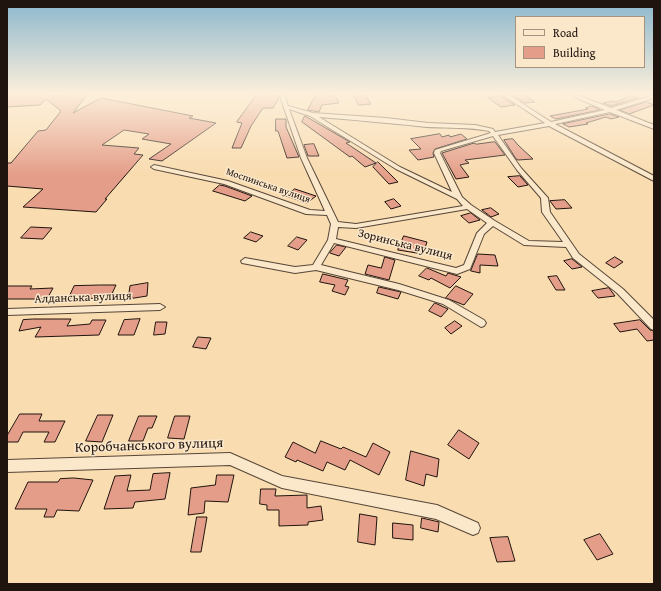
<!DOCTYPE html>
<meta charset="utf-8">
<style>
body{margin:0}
#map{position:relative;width:661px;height:591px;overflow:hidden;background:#f9dcaf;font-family:"Gentium Book Plus",serif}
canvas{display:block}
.frame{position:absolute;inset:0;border:8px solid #20140f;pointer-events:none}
.legend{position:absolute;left:515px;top:16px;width:130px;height:52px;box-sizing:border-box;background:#fbe8cb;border:1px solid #a39380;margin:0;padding:5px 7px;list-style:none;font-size:12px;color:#20140f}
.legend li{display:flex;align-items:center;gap:8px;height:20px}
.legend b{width:20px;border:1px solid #a39380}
</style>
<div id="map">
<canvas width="661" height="591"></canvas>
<div class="frame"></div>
<ul class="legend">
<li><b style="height:5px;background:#fbe8cb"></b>Road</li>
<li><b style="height:11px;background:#e49d88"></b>Building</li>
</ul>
</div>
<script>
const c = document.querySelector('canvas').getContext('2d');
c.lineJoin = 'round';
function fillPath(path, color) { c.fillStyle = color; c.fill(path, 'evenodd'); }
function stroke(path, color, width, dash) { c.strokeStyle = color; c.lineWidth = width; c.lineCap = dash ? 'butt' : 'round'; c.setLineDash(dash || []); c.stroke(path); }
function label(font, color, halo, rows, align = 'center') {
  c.font = font + ' "Gentium Book Plus",serif'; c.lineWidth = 3; c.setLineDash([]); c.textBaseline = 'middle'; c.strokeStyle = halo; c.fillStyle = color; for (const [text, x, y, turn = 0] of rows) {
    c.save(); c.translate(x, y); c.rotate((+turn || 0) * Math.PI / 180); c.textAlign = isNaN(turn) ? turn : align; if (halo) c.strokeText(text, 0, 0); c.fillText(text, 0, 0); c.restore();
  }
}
const building = new Path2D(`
 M7,93h44l-1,2 38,-2 -15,20 28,-15 92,18 -4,2 27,5 -54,38 -13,-2 22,-15 -29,-5 7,-5 -25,-4 -22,15 37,3 -5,6 9,1 -38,44h2l-11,13 -73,-5 20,-18 -36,-3v-23h4l27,-32 8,-1 15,-19 -15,-12 -6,6 -33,2z
 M258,93h20l1,5 -6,10h-10l-12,18 -10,22h-9l10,-25 -5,-1z
 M317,93h16l6,10 -17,2 -3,7 -11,-2z
 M352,93h12l7,11 -12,1z
 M523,94l12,8 -10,1 -12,-7z
 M500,96l4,2 11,7 -14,2 -13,-9z
 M632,96l6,2 -27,8 -8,-3 9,-2 3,1z
 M647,102l7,3 -25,9 -9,-4z
 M592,106l8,4 -44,9 -6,-3 38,-7 -2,-1z
 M610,114l9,3 -8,2 -5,-2 -20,6 2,1 -19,3 -6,-3z
 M305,116l45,26 -4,1 30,20 -11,4 -13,-11 -2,1 -48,-35z
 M276,119h10v8l13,30 -12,1 -9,-27h-2z
 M440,134l2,3 7,-2 1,2 11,-3 6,5 -32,10 -2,4 1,4 -16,3 -9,-10 12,-1 -10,-10z
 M513,139l5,6 15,14 -15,1 -2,-1 -12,-19z
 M495,142l10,13 -40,5 4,3 -9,2 9,12 -13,2 -14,-26 32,-10 2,1z
 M314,144l5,12h-11l-4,-11z
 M378,162l20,20 -9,2 -16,-17z
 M520,176l8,9 -10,2 -10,-10z
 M220,185l5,1 27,10 -7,5 -32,-10z
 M295,189l21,7 -9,7 -21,-7z
 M394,199l7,7 -10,3 -6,-7z
 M565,200l7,8 -16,1 -6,-8z
 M491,208l8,6 -8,3 -9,-7z
 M471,213l9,7 -11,3 -8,-7z
 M31,227l21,1 -9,11 -22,-1z
 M251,232l12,4 -7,6 -12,-4z
 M404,236l23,6 -4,12 -25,-4z
 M297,237l10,3 -9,10 -10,-4z
 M337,245l9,2 -7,9 -9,-3z
 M478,254l17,1 3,11 -18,-1v8l-9,-2z
 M385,257l10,3 -6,20 -24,-6 3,-9 13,3z
 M615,257l8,5 -9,6 -8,-5z
 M572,259l10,8 -10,2 -8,-8z
 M427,268l19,8 2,-3 13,4 -11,11 -19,-10 -2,2 -10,-4z
 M323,274l25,6 -3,6 4,1 -4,8 -13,-4 3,-6 -15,-3z
 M557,276l8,14h-9l-8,-13z
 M148,283l-1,13 -19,3 2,-13z
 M101,285h15l-6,13 -42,1 6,-13z
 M7,286h25l-2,3 23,-1 -6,11h-40z
 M456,286l17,8 -9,11 -18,-7z
 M379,287l22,5 -3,7 -21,-6z
 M609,288l6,8 -17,2 -6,-7z
 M435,303l13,6 -7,8 -12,-6z
 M33,319h38l-4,7 23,-2 2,-4h14l-7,15 -64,2 6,-10 -22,4 4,-11z
 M140,319l-6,16h-16l6,-15z
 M640,320l10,10 4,1v9l-7,1 -10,-12 -17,3 -6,-8z
 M455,321l7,5 -11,8 -6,-6z
 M156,322h11l-2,12 -11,1z
 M198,337l13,1 -5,11 -13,-2z
 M20,414h22l-3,7h26l-10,21h-11l5,-10h-26l-5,10h-11v-6z
 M98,415h15l-11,27 -16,-1z
 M139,416h18l-5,12h-4l-5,13h-14z
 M175,416h15l-6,23 -16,-1z
 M459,430l20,13 -10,16 -21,-14z
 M321,441l20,8 2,-2 23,10 7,-14 17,9 -11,23 -29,-15 -5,10 -18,-8 -4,9 -26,-11 -1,2 -11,-5 8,-15 22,11z
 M411,451l28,8 -2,18 -11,-3 -2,12 -18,-6z
 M170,473l-5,26 -30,3 -2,6 -29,1 11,-33 16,-1 -4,16 23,-1 3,-16z
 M217,475h17l-6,27 -23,-1 -1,12 -16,2 3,-27 24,-3z
 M74,478l19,2 -14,31 -22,-1 -3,7h-10l3,-8h-32l13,-27h30l2,-3z
 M261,489h15l-1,7 32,-1v13l14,-2 2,14 -15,2v3l-29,1v-16h-12v-5l-7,-1z
 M360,514l17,3 -2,28 -17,-3z
 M197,517h10l-6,35h-10z
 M422,518l17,4 -1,10 -17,-4z
 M393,523l20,2v15l-20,-2z
 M600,534l13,20 -16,6 -13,-20z
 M508,537l7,24 -18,1 -7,-24z`);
fillPath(building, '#e49d88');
stroke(building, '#20140f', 1);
const street = new Path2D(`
 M279,93h5l4,13 25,7 73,5 42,5 47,2 18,4 2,3 50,-9 -45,-30h6l45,29 54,-12 -40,-17h7l39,15 43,-13v3l-38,12 38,15v4l-44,-17 -55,12 99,52v5l-105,-55 -51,9 23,33 27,30 2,14 29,42 44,35 31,31v10l-3,-1 -34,-36 -44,-35 -7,-11 -42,-2 -31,-19 -9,8 -14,35 -13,5 -123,-31 -13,22 78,19 50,16 35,20 2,3 -2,3 -3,1 -38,-23 -45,-14 -82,-20 -21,3 -53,-10 -1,-2 4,-3 50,9 18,-2 15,-25 3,-16 -4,-9 -21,-1 -82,-30 -70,-15 -3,-2 3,-2 74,16 82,29 15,1 -24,-53zM289,109l21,7 86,53 61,30 6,7 -107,18 -18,-2 -31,-64zM319,117c36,3 72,6 108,10 21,1 42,0 62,4l2,2 -56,17 -1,3 18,39 -52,-25zM493,136l24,34 24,28 1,14 21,30 -34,-1 -34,-20 -24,-16 -9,-8 -22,-44 1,-2zM467,209l20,14 -10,10 -13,32 -8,3 -120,-29 2,-12 18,1z
 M160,304l5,3 -5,3 -153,5v-6z
 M230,453l52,23 155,29 41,18 2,5 -2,5 -5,2 -37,-16 -154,-31 -52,-23 -223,7v-12z`);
stroke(street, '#564637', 2);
fillPath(street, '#fbe8cb');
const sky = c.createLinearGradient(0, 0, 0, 176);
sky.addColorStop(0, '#8bb7cd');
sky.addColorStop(0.53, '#fcefdb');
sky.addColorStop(1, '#fcefdb00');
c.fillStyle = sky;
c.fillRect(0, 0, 661, 176);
label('10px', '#20140f', '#fbe8cb', [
 ["Моспинська вулиця",268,186,19]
]);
label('12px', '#20140f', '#fbe8cb', [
 ["Зоринська вулиця",405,245,14],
 ["Алданська вулиця",83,298,-2]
]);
label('14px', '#20140f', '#fbe8cb', [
 ["Коробчанського вулиця",149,446,-2]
]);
</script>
